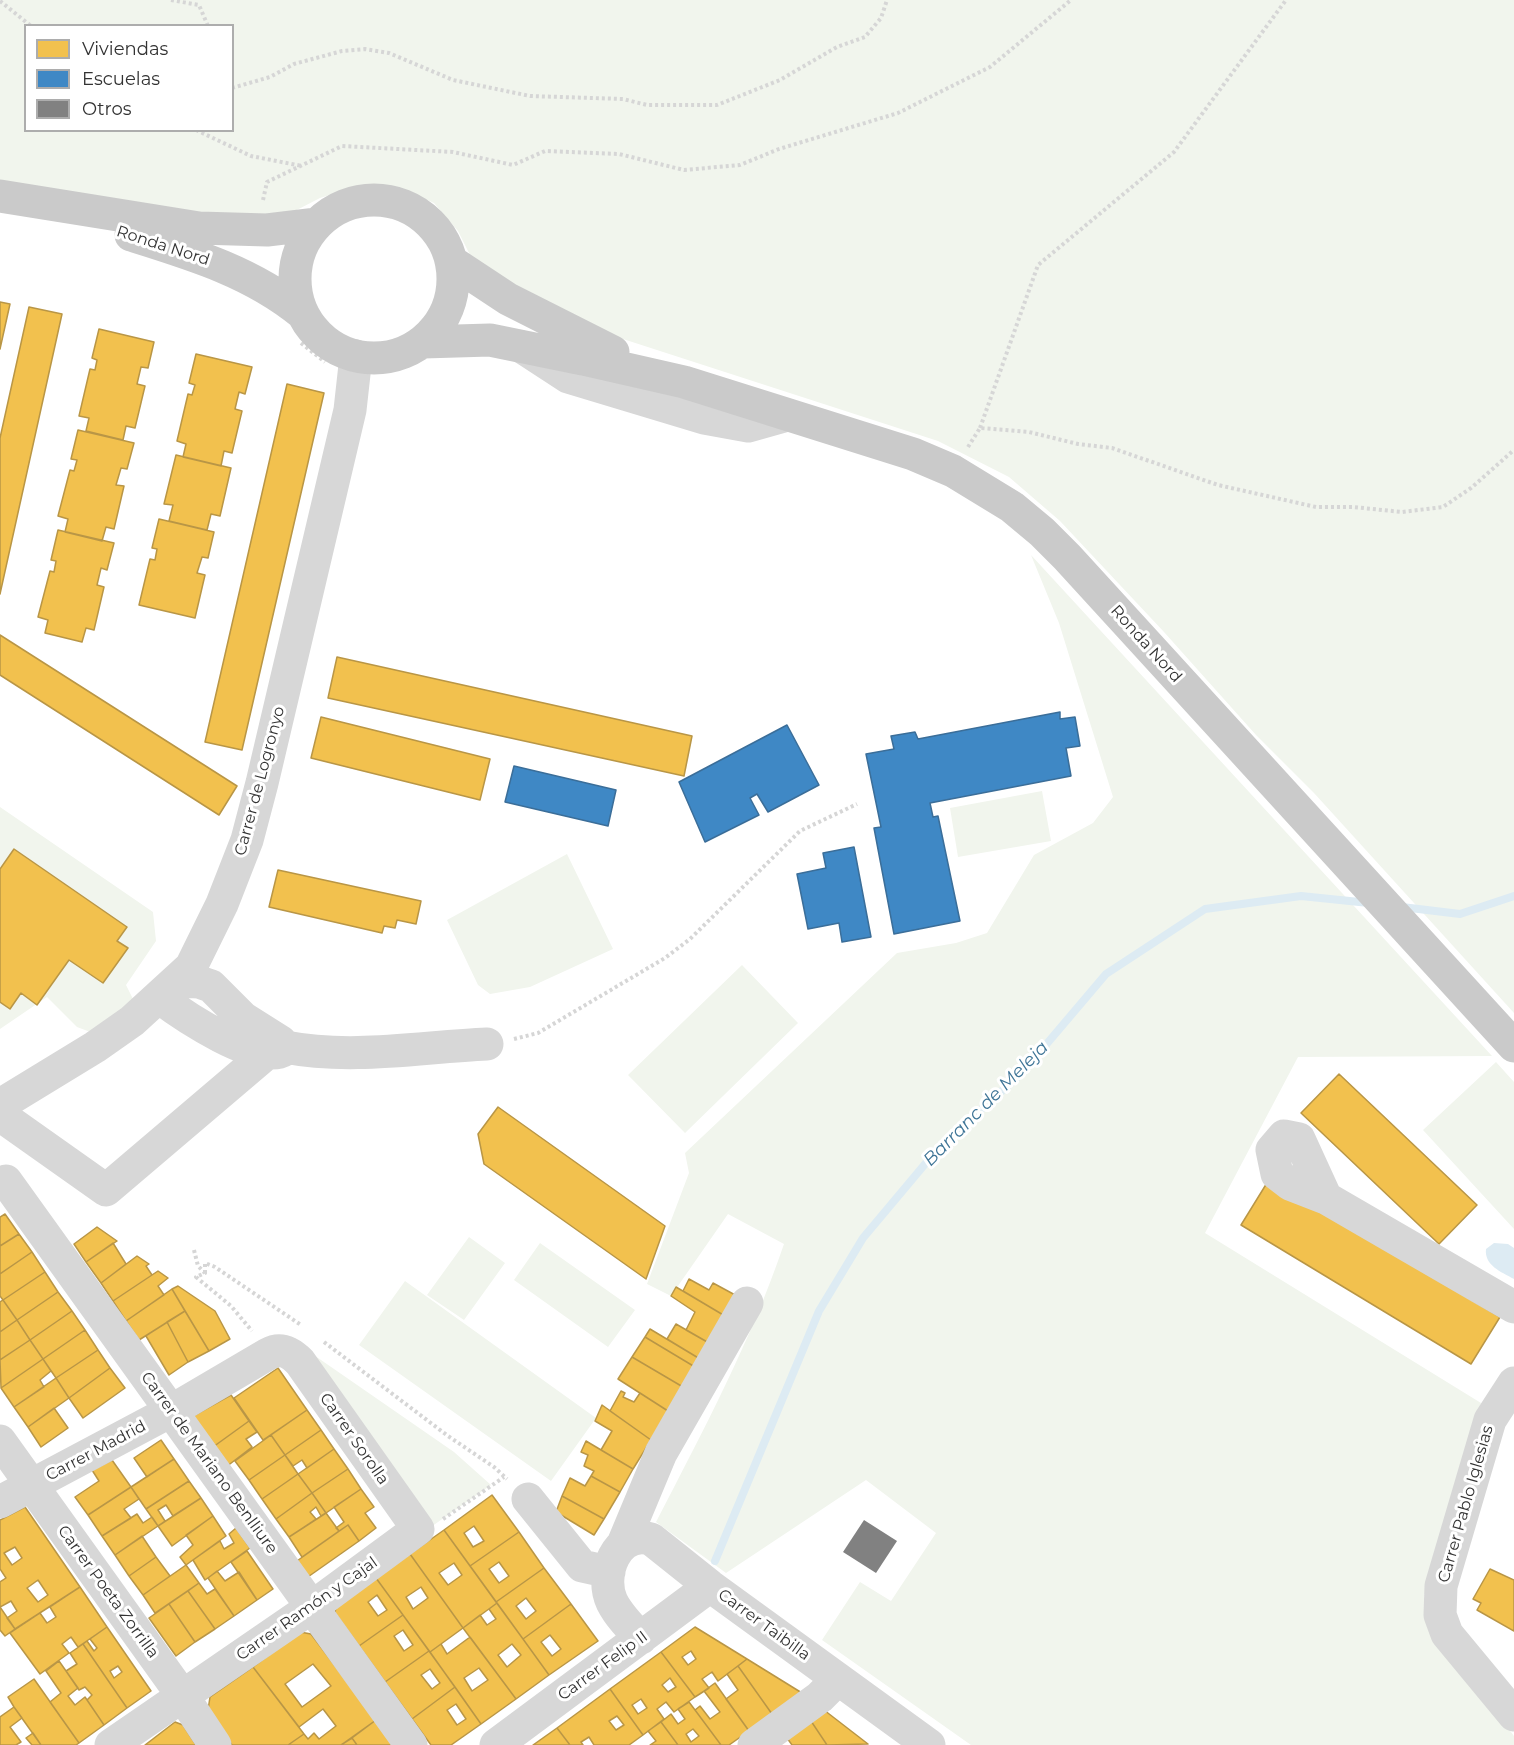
<!DOCTYPE html>
<meta charset="utf-8">
<style>
body{margin:0}
#map{position:relative;width:1514px;height:1745px;overflow:hidden;background:#fff;font-family:Montserrat,sans-serif}
canvas{display:block}
.legend{position:absolute;left:24px;top:24px;width:210px;height:108px;box-sizing:border-box;background:#fff;border:2px solid #adadad;margin:0;padding:8px 10px;list-style:none;font-size:18px;color:#333}
.legend li{display:flex;align-items:center;gap:12px;height:30px}
.legend b{width:30px;border:2px solid #adadad}
</style>
<div id="map">
<canvas width="1514" height="1745"></canvas>
<ul class="legend">
<li><b style="height:16px;background:#f2c14e"></b>Viviendas</li>
<li><b style="height:16px;background:#3f88c5"></b>Escuelas</li>
<li><b style="height:16px;background:#818181"></b>Otros</li>
</ul>
</div>
<script>
const c = document.querySelector('canvas').getContext('2d');
c.lineJoin = 'round';
function fillPath(path, color) { c.fillStyle = color; c.fill(path, 'evenodd'); }
function stroke(path, color, width, dash) { c.strokeStyle = color; c.lineWidth = width; c.lineCap = dash ? 'butt' : 'round'; c.setLineDash(dash || []); c.stroke(path); }
function label(font, color, halo, rows, align = 'center') {
  c.font = font + ' Montserrat,sans-serif'; c.lineWidth = 6; c.setLineDash([]); c.textBaseline = 'middle'; c.strokeStyle = halo; c.fillStyle = color; for (const [text, x, y, turn = 0] of rows) {
    c.save(); c.translate(x, y); c.rotate((+turn || 0) * Math.PI / 180); c.textAlign = isNaN(turn) ? turn : align; if (halo) c.strokeText(text, 0, 0); c.fillText(text, 0, 0); c.restore();
  }
}
fillPath(new Path2D(`
 M0,0h1514v1013l-200,-220 -58,-58 -92,-103 -104,-111 -51,-44 -71,-36 -349,-113 -102,-52 -16,-19 -13,-26 -24,-28 -36,-16 -36,-2 -42,13 -31,16 -40,2 -93,-6 -156,-29zM26,26h206v104h-206z
 M1031,555l461,501 -194,1 -93,176 276,170 -57,193 5,28 85,112v9h-543l-149,-105 38,-58 31,19 45,-68 -70,-53 -140,93 -70,-51c47,-91 95,-181 128,-278l-56,-30 -57,82 -24,-12 42,-111 -4,-20 212,-200 59,-10 31,-10 47,-78 59,-32 20,-26 -54,-174z
 M1042,791l9,50 -93,16 -8,-49z
 M0,807l153,105 3,29 -30,44 7,14 -40,34 -16,-6 -30,-30 -47,32z
 M567,854l46,95 -83,38 -40,7 -12,-9 -31,-65z
 M742,965l56,58 -113,110 -57,-58z
 M1496,1062l18,20v147l-91,-99z
 M469,1237l36,26 -41,57 -37,-25z
 M540,1243l95,67 -27,37 -94,-67z
 M405,1281l191,137 -45,63 -192,-136z
 M295,1342l159,110 37,33 -63,44z`), '#f1f5ed');
fillPath(new Path2D(`
 M1494,1243l14,1 6,4v31c-13,-7 -30,-14 -28,-30z`), '#ddebf3');
const homes = new Path2D(`
 M0,302l10,2 -10,45z
 M29,307l33,7 -62,280v-156z
 M99,329l55,13 -6,26 -7,-1 -4,17 8,2 -10,42 -9,-2 -3,14 -37,-9 3,-13 -10,-2 11,-47 5,1 2,-10 -5,-2z
 M196,354l56,13 -7,27 -6,-2 -4,17 7,2 -10,42 -8,-2 -3,15 -38,-9 3,-13 -9,-3 11,-47 4,1 3,-10 -6,-2z
 M287,384l37,9 -82,357 -37,-8z
 M78,430l56,13 -7,26 -6,-1 -5,17 8,1 -10,43 -8,-2 -4,14 -37,-9 3,-13 -10,-3 12,-46 4,1 3,-11 -6,-1z
 M176,455l55,13 -11,48 -9,-2 -4,16 -38,-9 4,-16 -9,-1z
 M159,519l55,13 -6,26 -6,-1 -5,16 8,2 -10,43 -56,-13 11,-46 5,1 2,-11 -5,-1z
 M58,530l56,13 -7,27 -6,-2 -4,17 7,2 -10,43 -8,-2 -4,14 -37,-9 3,-13 -10,-3 12,-46 4,1 2,-11 -5,-1z
 M0,635l237,151 -18,29 -219,-140z
 M337,657l355,79 -8,40 -356,-78z
 M321,717l169,42 -10,41 -169,-42z
 M14,849l113,78 -10,14 11,7 -25,35 -34,-23 -32,45 -16,-12 -11,16 -10,-7v-133z
 M278,870l143,31 -5,23 -19,-4 -2,8 -11,-2 -2,7 -113,-26z
 M1339,1074l138,131 -38,39 -138,-131z
 M498,1107l167,119 -19,53 -162,-115 -6,-30z
 M1270,1178l230,139 -29,47 -230,-139z
 M5,1214l14,20 -19,12v-29z
 M97,1227l20,14 -31,21 -12,-18z
 M19,1234l13,18 -32,22v-28z
 M113,1243l13,21 -25,19 -15,-21z
 M32,1252l13,20 -42,28 -3,-4v-22z
 M137,1256l12,8 -3,2 6,9 -39,26 -12,-18z
 M158,1271l10,7 -10,8 6,9 -38,26 -13,-20z
 M45,1272l13,20 -41,28 -14,-20z
 M689,1279l20,11 4,-7 24,13 -12,20 -42,-25z
 M178,1286l37,25 15,28 -21,12 -37,-62z
 M676,1287l49,29 -16,27 -23,-13 9,-18 -24,-16z
 M172,1289l13,22 -46,29 -13,-19z
 M58,1292l14,19 -42,29 -13,-20z
 M3,1300l14,20 -17,12v-30z
 M72,1311l13,19 -42,29 -13,-19z
 M185,1311l24,40 -21,11 -21,-40z
 M17,1320l13,20 -30,20v-28z
 M167,1322l21,40 -19,13 -23,-39z
 M676,1324l33,19 -9,16 -33,-20z
 M650,1329l50,30 -5,8 -50,-30z
 M85,1330l13,20 -42,28 -13,-19z
 M645,1337l50,30 -12,20 -51,-30z
 M30,1340l13,19 -42,29 -1,-28z
 M98,1350l12,18 -41,30 -13,-20z
 M632,1357l51,30 -15,24 -50,-32z
 M43,1359l8,12 -11,9 4,7 -30,20 -13,-19z
 M110,1368l15,20 -42,30 -14,-20z
 M278,1368l29,42 -44,30 -29,-42z
 M56,1378l13,20 -41,29 -14,-20z
 M621,1391l4,2 -2,4 11,5 6,-9 28,18 -17,29 -41,-29z
 M231,1395l18,26 -36,26 -20,-31z
 M602,1405l49,35 -18,29 -32,-19 11,-19 -17,-10z
 M54,1408l14,20 -27,19 -13,-20z
 M307,1410l14,20 -36,25 -14,-20z
 M249,1421l8,11 -11,7 6,8 -26,20 -13,-20z
 M321,1430l13,19 -27,19 -5,-8 -9,6 -8,-11z
 M271,1435l14,20 -36,25 -14,-19z
 M161,1440l13,19 -27,18 -13,-19z
 M586,1441l47,28 -13,23 -29,-16 3,-5 -10,-5 4,-11 -7,-3z
 M334,1449l14,20 -36,24 -14,-19z
 M285,1455l13,19 -36,25 -13,-19z
 M174,1459l15,22 -43,28 -15,-22z
 M112,1460l19,27 -43,28 -13,-18 24,-16 -7,-11z
 M348,1469l13,20 -35,24 -14,-20z
 M298,1474l14,19 -36,26 -14,-20z
 M591,1476l29,16 -16,27 -42,-23 8,-18 15,8z
 M189,1481l12,17 -28,18 -7,-11 -8,5 7,11 -7,5 -12,-17z
 M131,1487l8,12 -15,10 7,9 -29,18 -14,-21z
 M361,1489l13,18 -9,6 11,15 -17,13 -11,-16 -9,6 -3,-3 8,-6 -10,-15z
 M312,1493l14,20 -5,3 -5,-9 -6,5 6,7 -27,18 -13,-18z
 M492,1495l27,37 -49,34 -26,-36zM474,1526l10,15 -11,6 -9,-14z
 M562,1496l42,23 -10,16 -38,-23z
 M201,1498l12,18 -41,30 -14,-20z
 M25,1507l55,80 -65,42 -8,-11 10,-7 -6,-10 -11,6v-25l6,-4 -6,-9v-49zM15,1547l7,11 -10,7 -8,-12zM38,1580l10,15 -10,7 -11,-14z
 M326,1513l13,18 -37,26 -13,-20z
 M137,1514l6,9 9,-6 6,9 -43,29 -13,-19z
 M213,1516l13,20 -40,29 -6,-8 13,-12 -7,-10z
 M348,1525l11,16 -54,38 -11,-16z
 M236,1528l14,20 -45,32 -12,-20 27,-19 4,8 10,-6 -5,-9z
 M444,1530l53,73 -34,25 -53,-74zM454,1563l8,12 -14,10 -9,-12z
 M519,1532l25,36 -48,34 -26,-36zM499,1562l10,14 -10,7 -10,-14z
 M142,1536l14,21 -27,19 -14,-21z
 M247,1551l26,38 -16,11 -26,-38z
 M410,1554l53,74 -33,24 -54,-74zM421,1587l7,11 -15,11 -7,-12z
 M156,1557l14,19 -27,19 -14,-19z
 M186,1565l13,18 -44,30 -12,-18z
 M544,1568l27,36 -48,35 -27,-37zM526,1598l10,13 -10,8 -10,-13z
 M1490,1569l24,11v51l-37,-21 4,-7 -8,-4z
 M217,1571l8,10 14,-9 18,28 -23,16 -26,-38z
 M376,1578l27,37 -44,31 -24,-33 1,-6zM377,1595l10,15 -9,6 -10,-14z
 M199,1583l8,11 8,-5 19,27 -19,13 -27,-38z
 M80,1587l27,40 -29,20 -7,-10 -9,7 7,9 -29,21 -30,-41 30,-20 7,10 9,-6 -6,-10z
 M188,1591l27,38 -20,13 -26,-38z
 M497,1603l52,72 -33,24 -53,-71 17,-13 7,10 9,-6 -7,-10zM512,1644l9,11 -14,12 -9,-12z
 M169,1604l26,38 -19,14 -27,-38z
 M571,1604l27,37 -49,34 -26,-36zM550,1635l11,14 -9,7 -11,-14z
 M0,1607l15,22 -10,7 -5,-6z
 M403,1615l26,36 -44,31 -26,-36zM403,1630l10,15 -9,6 -10,-15z
 M107,1627l44,64 -24,17 -44,-64 4,-3 7,10 3,-3 -7,-9zM118,1666l4,6 -8,6 -4,-7z
 M695,1627l52,32 -29,22 -6,-9 -10,7 7,9 -14,9 -34,-45zM691,1651l5,8 -8,6 -6,-8z
 M300,1632l11,2 65,86 -35,25h-53l16,-11 4,5 6,-6 5,6 17,-13 -13,-17 -24,18 -46,-60zM313,1664l18,22 -29,21 -17,-23z
 M470,1637l46,62 -35,25 -51,-72 11,-8 6,10zM479,1668l9,12 -16,11 -8,-13z
 M83,1644l44,64 -23,17 -17,-25 5,-5 -7,-8 -6,3 -13,-19 11,-7 -7,-11z
 M429,1651l26,36 -43,32 -27,-37zM430,1669l10,14 -8,6 -11,-14z
 M661,1652l34,45 -21,15 -8,-10 -9,7 7,10 -21,16 -33,-46zM670,1678l6,9 -8,5 -6,-7zM641,1699l6,9 -9,6 -6,-9z
 M747,1659l55,34 -30,21 -34,-48z
 M59,1661l19,27 -10,8 7,9 10,-8 19,28 -25,18 -29,-41 11,-9 -15,-22z
 M738,1666l34,48 -23,17 -23,-32 12,-9 -11,-16z
 M253,1667l51,67 -16,11h-56l-24,-35 2,-13z
 M34,1679l45,64 -3,2h-35l-27,-38 -6,-10z
 M715,1683l34,48 -20,14h-8l-26,-35 5,-4 10,13 10,-7 -16,-21z
 M455,1687l26,37 -30,21h-20l-19,-26zM456,1704l10,15 -9,6 -10,-15z
 M610,1689l33,46 -14,10h-35l-5,-8 -8,5 2,3h-13l-13,-17zM617,1716l7,9 -8,5 -7,-9z
 M689,1702l6,8 26,35h-43l-17,-23 10,-8 7,10 7,-5 -7,-10zM693,1729l6,7 -8,6 -5,-8z
 M14,1707l8,11 -12,9 11,15 -5,3h-16v-28z
 M824,1710l44,34 -41,1 -16,-24z
 M376,1720l19,25h-38l-5,-7z
 M811,1721l16,24h-35l-5,-7z
 M175,1722l8,3 13,20h-51z
 M661,1722l17,23h-28l6,-4 -8,-10z
 M557,1728l13,17h-37z
 M33,1733l8,12h-9l-6,-7z
 M352,1738l5,7h-16z`);
fillPath(homes, '#f2c14e');
stroke(homes, '#b99646', 1.5);
const schools = new Path2D(`
 M1060,712v7l15,-2 5,29 -14,2 5,28 -141,27 3,14 5,-1 22,105 -66,13 -20,-106 7,-1 -15,-73 28,-5 -3,-13 24,-4 3,7z
 M787,725l32,60 -51,27 -11,-18 -7,4 9,17 -54,27 -26,-60z
 M514,766l102,24 -8,36 -103,-24z
 M854,847l17,90 -29,5 -3,-19 -31,6 -11,-55 29,-6 -3,-15z`);
fillPath(schools, '#3f88c5');
stroke(schools, '#3b6e99', 1.5);
stroke(new Path2D(`
 M1402,907l58,7 54,-18
 M715,1561l104,-250 44,-73 78,-93 81,-72 84,-99 99,-65 96,-13 68,7`), '#ddebf3', 8);
fillPath(new Path2D(`
 M864,1520l33,21 -21,32 -33,-21z`), '#818181');
stroke(new Path2D(`
 M171,0l28,5 9,21
 M0,1l31,25
 M232,88l38,-11 24,-13 48,-13 23,-2 24,4 64,27 77,16 93,3 24,6h70l63,-25 57,-33 28,-10 16,-19 6,-18
 M196,130l55,26 51,10
 M263,200l4,-18 75,-36 111,6 60,13 32,-14 74,3 65,16 56,-5 39,-16 119,-36 92,-46 81,-67
 M301,343l24,19
 M980,428l58,-163 136,-113 112,-152
 M968,447l12,-19 49,4 49,12 34,4 106,37 98,22h37l49,5 41,-5 28,-19 43,-38
 M514,1039l24,-6 127,-75 25,-19 110,-108 57,-27
 M194,1250l4,16 7,7 -9,4 35,29 21,25
 M205,1273v-10l10,4 86,58
 M324,1342l124,94 46,31 13,12
 M443,1519l61,-42`), '#d6d6d6', 4, [3, 3]);
stroke(new Path2D(`
 M522,347l46,30 136,41 44,8 39,-11
 M177,981l22,1 12,4 32,32 38,24 4,5c67,13 135,0 202,-3
 M160,998c21,16 99,69 124,52
 M0,1105l95,-58 37,-26 59,-54 31,-63 25,-64 15,-57 88,-373 6,-54
 M0,1115l106,75 161,-137
 M6,1181l405,564
 M1326,1198l-27,-59 -15,-3 -12,14 5,24 13,10 36,14 188,109
 M1514,1383l-24,37 -49,166 -1,29 7,19 67,81
 M0,1441l182,254 33,50
 M528,1499l54,67 27,6
 M0,1502l171,-91 97,-57c13,-7 22,-2 32,8l118,167 -106,78 -201,138
 M623,1544l38,-91 86,-150
 M641,1638c-10,-10 -22,-22 -29,-36 -13,-27 5,-73 39,-63l59,47 219,159
 M496,1745l214,-159
 M754,1745l66,-48 18,-18`), '#d7d7d7', 33);
stroke(new Path2D(`
 M0,196l199,32 68,2 50,-6
 M295 279a79 79 0 1 1 158 0a79 79 0 1 1-158 0Z
 M131,235c61,19 121,37 171,78
 M452,262l56,37 105,53
 M423,342l67,-2 93,19 101,23 229,72 40,17 59,36 30,25 25,25 447,489`), '#cacaca', 33);
label('16px', '#333', '#fff', [
 ["Ronda Nord",163,246,18],
 ["Ronda Nord",1146,644,48],
 ["Carrer de Logronyo",260,781,-75],
 ["Carrer Sorolla",354,1439,55],
 ["Carrer Madrid",96,1451,-28],
 ["Carrer de Mariano Benlliure",209,1463,54],
 ["Carrer Pablo Iglesias",1466,1504,-74],
 ["Carrer Poeta Zorrilla",108,1592,54],
 ["Carrer Ramón y Cajal",307,1609,-35],
 ["Carrer Taibilla",764,1625,36],
 ["Carrer Felip II",603,1666,-36]
]);
label('italic 18px', '#3f7597', '#fff', [
 ["Barranc de Meleja",986,1104,-45]
]);
</script>
